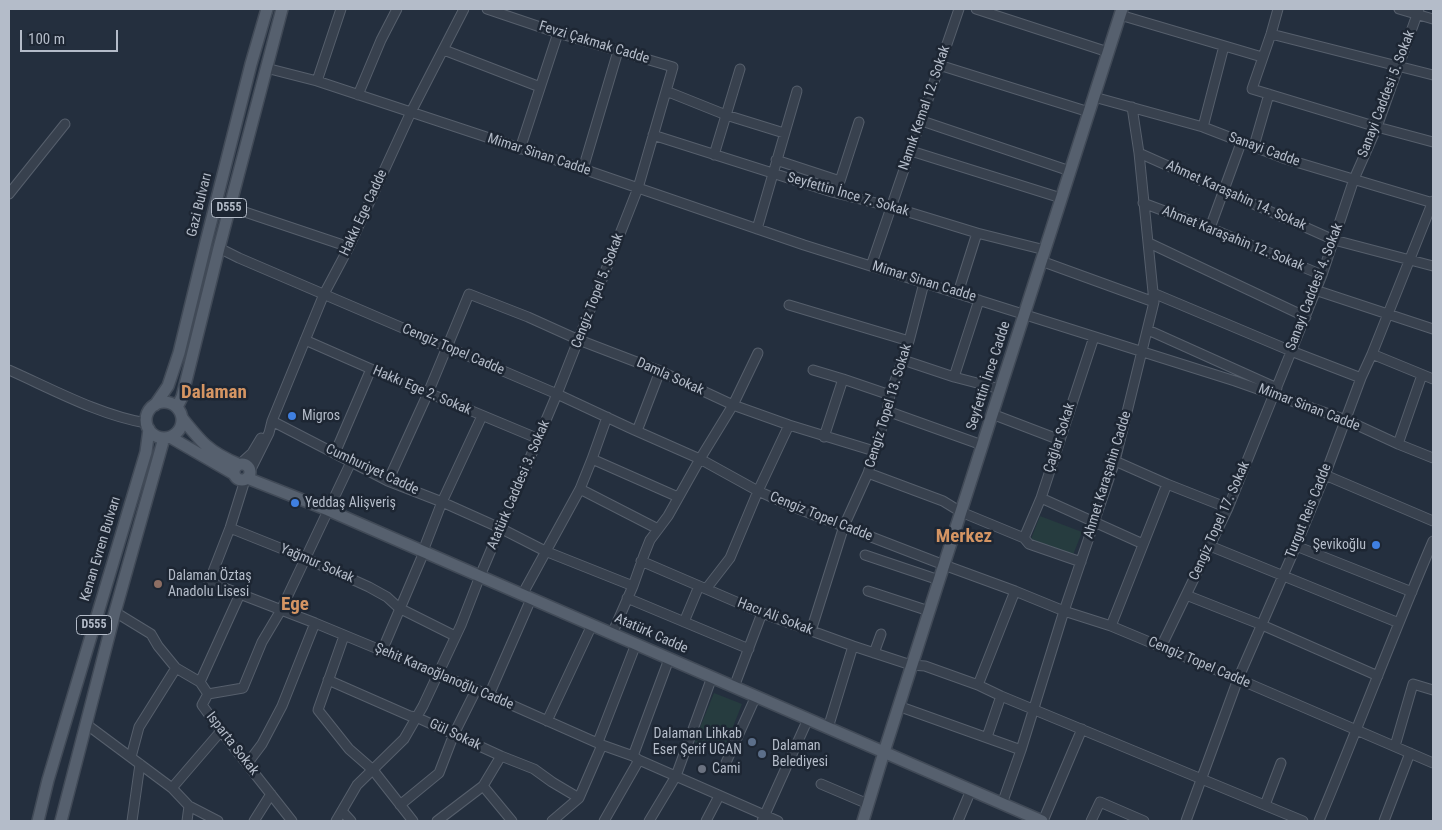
<!DOCTYPE html>
<meta charset="utf-8">
<style>
body{margin:0}
#map{position:relative;width:1442px;height:830px;overflow:hidden;background:#242f3e;font-family:"Roboto Condensed",sans-serif}
canvas{display:block}
.frame{position:absolute;inset:0;border:10px solid #b4bcc9;pointer-events:none}
.scale{position:absolute;left:20px;top:30px;width:98px;height:22px;box-sizing:border-box;border:2px solid #b4bcc9;border-top:0;padding-left:6px;font-size:15px;line-height:18px;white-space:nowrap;color:#b4bcc9;-webkit-text-stroke:4px #1d2633;paint-order:stroke}
</style>
<div id="map">
<canvas width="1442" height="830"></canvas>
<div class="frame"></div>
<div class="scale">100 m</div>
</div>
<script>
const c = document.querySelector('canvas').getContext('2d');
c.lineJoin = 'round';
function fillPath(path, color) { c.fillStyle = color; c.fill(path, 'evenodd'); }
function stroke(path, color, width, dash) { c.strokeStyle = color; c.lineWidth = width; c.lineCap = dash ? 'butt' : 'round'; c.setLineDash(dash || []); c.stroke(path); }
function label(font, color, halo, rows, align = 'center') {
  c.font = font + ' "Roboto Condensed",sans-serif'; c.lineWidth = 5; c.setLineDash([]); c.textBaseline = 'middle'; c.strokeStyle = halo; c.fillStyle = color; for (const [text, x, y, turn = 0] of rows) {
    c.save(); c.translate(x, y); c.rotate((+turn || 0) * Math.PI / 180); c.textAlign = isNaN(turn) ? turn : align; if (halo) c.strokeText(text, 0, 0); c.fillText(text, 0, 0); c.restore();
  }
}
fillPath(new Path2D(`
 M1040,516l42,16 -9,23 -42,-16z
 M714,693l28,11 -19,48 -29,-10z`), '#263c3f');
const minor = new Path2D(`
 M976,9l132,43
 M1278,9l-7,25 -19,55 125,38 56,15
 M1399,9l34,10
 M1120,15l142,42
 M1271,34l162,41
 M444,50l96,37
 M939,65l150,47
 M266,68l51,13 266,88 221,76 431,136 111,39 52,24 35,14
 M317,81l24,-72
 M666,91l60,24 58,18
 M358,95l23,-55 16,-31
 M1094,97l109,30 83,32 147,44
 M922,121l148,50
 M1203,127l21,-81
 M653,135l179,57 60,15 85,26 68,17
 M1254,146l15,-52
 M520,149l38,-116
 M911,151l150,47
 M1139,153l195,87 99,26
 M714,155l26,-86
 M776,160l64,21
 M583,169l35,-118
 M832,192l8,-11 19,-59
 M9,194l56,-70
 M1143,203l67,25 112,47
 M230,207l119,40
 M1210,228l31,-85
 M757,229l40,-138
 M1149,243l157,74
 M219,248l20,10 318,136 75,35 68,30 58,32 33,15 153,59 71,26 49,20 47,15 127,53 195,84
 M1041,261l113,41
 M871,266l88,-257
 M1315,290l118,39
 M958,293l19,-60
 M1153,293l138,58 70,27
 M789,305l120,36
 M1148,330l129,58
 M305,340l66,29 168,70
 M1372,354l61,25
 M903,360l51,17 46,12
 M9,370c43,19 90,45 137,53
 M813,370l30,9 47,16
 M954,377l25,-77
 M887,411l95,34
 M992,414l68,26
 M272,421l116,60 54,21 58,26 45,23 88,35
 M637,431l23,-60
 M824,437l19,-58
 M1398,444l24,-69
 M335,453l36,-84
 M592,459l86,38
 M1115,461l52,23 61,24
 M241,463l11,-10 9,-15
 M250,471l19,-38 3,-12 52,-127 25,-47 62,-135 53,-103
 M868,473l75,28 18,11 63,26 5,6 52,18
 M1325,475l108,46
 M245,480l-15,48 -21,54 106,41 174,72 113,50 31,11 6,4 139,61
 M388,481l40,-88 41,-99 59,23 51,23 81,31 73,34 56,20 85,26
 M580,489l78,40
 M1041,498l102,46
 M230,528l75,30 64,29 18,10 12,11 56,28
 M1024,538l17,-40 53,-161
 M1210,546l189,77
 M1296,546l116,46
 M423,551l19,-49 40,-86
 M865,555l74,25
 M641,561l121,52 91,33 58,19 14,1 53,19 23,11 302,125
 M706,589l24,-31 28,-67 31,-66
 M868,591l61,20
 M522,595l58,-106 12,-30 15,-42
 M1186,595l76,30 116,51
 M627,598l122,51
 M115,612l36,22 7,12 18,22 24,14 8,12 -6,11 19,26 71,90
 M684,622l15,-36
 M1111,626l56,-142
 M811,631l33,-105 24,-53 19,-62 3,-16 19,-54 15,-58
 M612,634l21,-48 11,-31 6,-15 18,-24 32,-57 33,-54 25,-52
 M344,636l-26,74 31,39 24,21 40,51
 M1161,647l67,-139 46,-114 48,-119 32,-96 23,-52 42,-118
 M382,651l42,-99
 M874,653l7,-19
 M328,680l82,36 6,1 85,39 33,13 18,13 27,16
 M200,682l40,-88
 M978,685l37,-94
 M734,687l28,-74
 M208,694l35,-6 19,-46 19,-32 70,-148
 M489,695l42,-96
 M898,706l123,44
 M547,721l45,-96
 M86,724l86,64 17,18 29,15
 M828,728l25,-82
 M987,737l14,-41
 M598,742l38,-98
 M1395,746l18,-62 20,6
 M633,756l36,-97
 M131,757l8,-30 37,-59
 M247,764l15,-20 20,-38 33,-83
 M724,767l32,-71
 M821,784l47,20
 M483,786l29,35
 M172,788l49,-57
 M1002,804l19,-54 43,-139 51,-150 39,-159 -15,-149 -7,-46
 M400,805l39,-32 15,-39 22,-44
 M1265,805l16,-42
 M342,811l9,10
 M132,821l8,-57
 M187,821l2,-15
 M254,821l17,-27
 M336,821l21,-36 47,-46 19,-33 38,-81 19,-49 77,-182 81,-206 35,-121 -115,-34 -71,-24
 M437,821l46,-35 18,-30
 M552,821l27,-23 23,-53
 M604,821l35,-61
 M649,821l27,-45 36,-99
 M706,821l13,-25
 M762,821l46,-102
 M958,821l13,-31
 M1043,821l39,-92
 M1091,821l9,-19 44,19
 M1186,821l52,-142 58,-133 29,-71 36,-97 11,-24 61,-153
 M1319,821c39,-93 74,-187 114,-280
 M1384,821l26,-68`);
const major = new Path2D(`
 M146 420a18 18 0 1 1 36 0a18 18 0 1 1-36 0Z
 M155,405l13,-19 11,-33 27,-111 45,-178 16,-55
 M177,407l5,-10 37,-149 63,-239
 M182,418c19,24 27,34 56,46
 M170,437l64,37
 M234 472a8 8 0 1 1 16 0a8 8 0 1 1-16 0Z
 M247,478l81,32 714,311
 M38,821l10,-41 98,-328 3,-23
 M61,821l54,-209 49,-174
 M863,821l21,-69 238,-743`);
stroke(minor, '#565f6c', 11);
stroke(major, '#414a57', 14);
stroke(minor, '#38414e', 9);
stroke(major, '#56606e', 11);
for (const [x, y, r, color] of [
 [292,416,5,"#3f7fe0"],
 [295,503,5,"#3f7fe0"],
 [1376,545,5,"#3f7fe0"],
 [158,584,5,"#8d6e63"],
 [752,742,5,"#5c6f8a"],
 [762,754,5,"#5c6f8a"],
 [702,769,5,"#6b7280"]
]) { const dot = new Path2D(); dot.arc(x, y, r, 0, 2 * Math.PI); c.fillStyle = color; c.fill(dot); stroke(dot, '#1d2633', 2); }
for (const [x, y, w] of [
 [229,208,35],
 [94,625,35]
]) { const box = new Path2D(); box.roundRect(x - w / 2, y - 9.5, w, 19, 4); c.fillStyle = '#1d2633'; c.fill(box); stroke(box, '#b4bcc9', 1); }
label('bold 12px', '#b4bcc9', null, [
 ["D555",229,208],
 ["D555",94,625]
]);
label('14px', '#b4bcc9', '#1d2633', [
 ["Fevzi Çakmak Cadde",594,43,17],
 ["Sanayi Caddesi 5. Sokak",1387,94,-69],
 ["Namık Kemal 12. Sokak",925,108,-71],
 ["Sanayi Cadde",1264,150,20],
 ["Mimar Sinan Cadde",539,155,18],
 ["Seyfettin İnce 7. Sokak",848,195,16],
 ["Ahmet Karaşahin 14. Sokak",1236,196,24],
 ["Gazi Bulvarı",200,205,-76],
 ["Hakkı Ege Cadde",364,213,-65],
 ["Ahmet Karaşahin 12. Sokak",1233,239,22],
 ["Mimar Sinan Cadde",924,282,17],
 ["Sanayi Caddesi 4. Sokak",1315,287,-69],
 ["Cengiz Topel 5. Sokak",598,291,-69],
 ["Cengiz Topel Cadde",453,350,23],
 ["Seyfettin İnce Cadde",989,376,-72],
 ["Damla Sokak",670,377,24],
 ["Hakkı Ege 2. Sokak",422,391,23],
 ["Cengiz Topel 13. Sokak",889,406,-73],
 ["Mimar Sinan Cadde",1309,408,21],
 ["Çağlar Sokak",1060,438,-72],
 ["Cumhuriyet Cadde",372,470,25],
 ["Ahmet Karaşahin Cadde",1108,475,-73],
 ["Atatürk Caddesi 3. Sokak",519,485,-67],
 ["Turgut Reis Cadde",1309,511,-68],
 ["Cengiz Topel Cadde",821,517,22],
 ["Cengiz Topel 17. Sokak",1220,521,-66],
 ["Kenan Evren Bulvarı",101,549,-73],
 ["Yağmur Sokak",317,564,23],
 ["Hacı Ali Sokak",775,617,21],
 ["Atatürk Cadde",651,634,24],
 ["Cengiz Topel Cadde",1199,663,23],
 ["Şehit Karaoğlanoğlu Cadde",444,677,23],
 ["Gül Sokak",455,735,25],
 ["Isparta Sokak",232,744,52]
]);
label('14px', '#b4bcc9', '#1d2633', [
 ["Migros",302,416],
 ["Yeddaş Alişveriş",305,503],
 ["Şevikoğlu",1366,545,"right"],
 ["Dalaman Öztaş",168,576],
 ["Anadolu Lisesi",168,592],
 ["Dalaman Lihkab",742,734,"right"],
 ["Eser Şerif UGAN",742,750,"right"],
 ["Dalaman",772,746],
 ["Belediyesi",772,762],
 ["Cami",712,769]
], 'left');
label('bold 19px', '#d59563', '#1d2633', [
 ["Dalaman",214,393],
 ["Merkez",964,537],
 ["Ege",295,605]
]);
</script>
